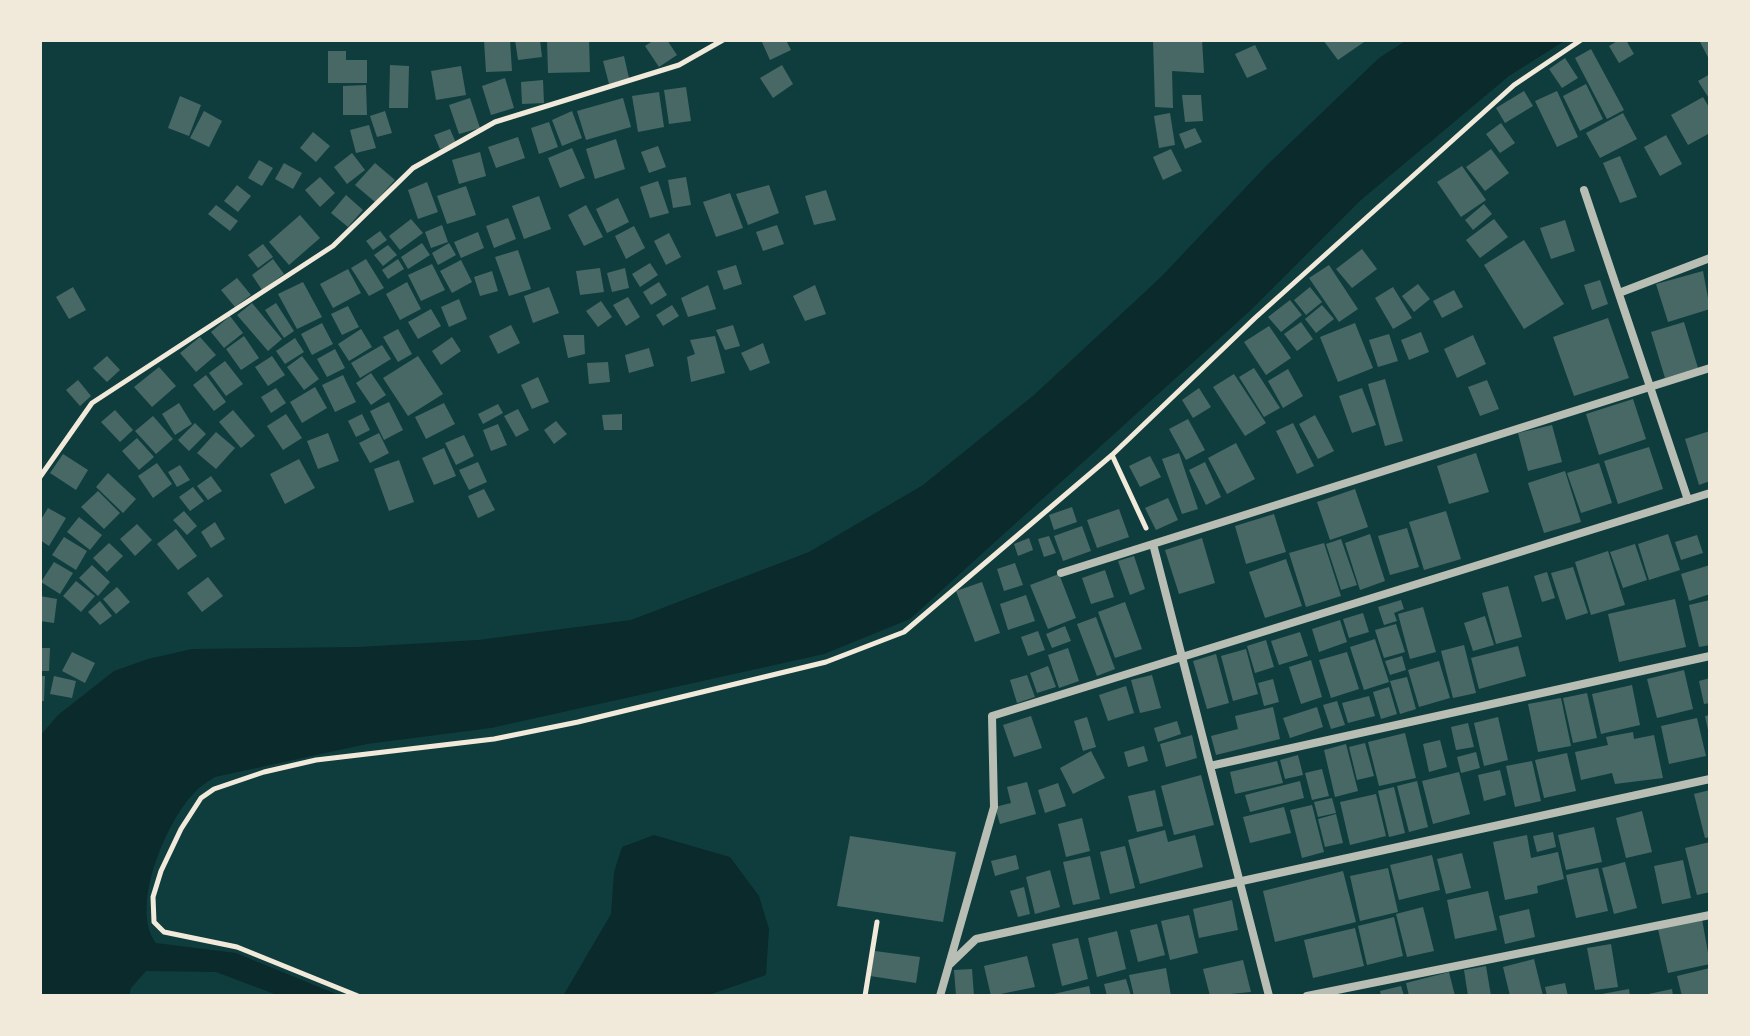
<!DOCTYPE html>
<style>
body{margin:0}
#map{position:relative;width:1750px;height:1036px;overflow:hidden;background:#0f3d3e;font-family:"DM Sans",sans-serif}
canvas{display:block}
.frame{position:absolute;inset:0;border:42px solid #f1e9da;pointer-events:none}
</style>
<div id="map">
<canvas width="1750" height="1036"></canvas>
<div class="frame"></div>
</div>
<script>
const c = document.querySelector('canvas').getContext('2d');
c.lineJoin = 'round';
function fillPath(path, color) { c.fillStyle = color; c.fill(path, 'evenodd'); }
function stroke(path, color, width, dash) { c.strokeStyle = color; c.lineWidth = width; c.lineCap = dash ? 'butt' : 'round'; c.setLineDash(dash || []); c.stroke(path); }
fillPath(new Path2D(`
 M1407,40h159l-57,36 -148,124 -109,109 -342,310 -86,35 -333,74 -124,16 -152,33c-7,5 -15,9 -20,15 -29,29 -66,116 -39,151l80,10 105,43h-61l-64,-24 -70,-1 -15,17 -2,8h-89v-260l18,-21 56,-44 34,-12 44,-10 166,-2 120,-7 153,-20 178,-68 114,-67 111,-90 127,-118 105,-111 113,-108z
 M654,835l76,22 29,39 10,33 -3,46 -60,21h-143l48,-82 3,-42 8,-25z`), '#0a2a2b');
fillPath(new Path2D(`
 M484,40h26l2,31 -26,1z
 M515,40h25l2,17 -24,3z
 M547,40h42l1,32 -42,1z
 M654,40h13l10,15 -18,12 -14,-21z
 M761,40h25l5,10 -21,10z
 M1153,40h49l2,33 -32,-2 1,37 -18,-1z
 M1323,40h44l-29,20z
 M1619,40h7l8,14 -15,9 -10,-17z
 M1703,40h7v21l-10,-19z
 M1255,45l12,24 -20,9 -12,-24z
 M1591,49l33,61 -17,9 -32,-61z
 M328,51h18v9h21v23h-39z
 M624,56l5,22 -20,6 -6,-23z
 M1565,58l13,20 -16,10 -13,-19z
 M390,65l19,1 -1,42h-19z
 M782,65l11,19 -20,14 -13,-20z
 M461,66l5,29 -30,5 -5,-29z
 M1710,74v26l-12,-19z
 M505,78l9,30 -23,7 -9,-29z
 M543,80l1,23 -22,1 -1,-22z
 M1586,84l17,35 -23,12 -17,-35z
 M366,85l1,30h-24v-29z
 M686,87l5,34 -22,3 -5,-34z
 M1524,91l9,15 -28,17 -9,-15z
 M1557,91l21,46 -21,10 -22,-46z
 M659,92l5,35 -26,5 -6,-36z
 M1182,95h19l2,26 -18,1z
 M180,96l21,9 -12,31 -21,-8z
 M1703,97l7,12v24l-22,12 -17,-30z
 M470,98l10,30 -21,6 -10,-29z
 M623,98l8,29 -45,13 -9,-29z
 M204,111l18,10 -13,26 -19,-9z
 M385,111l7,22 -15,4 -7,-21z
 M572,111l10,27 -20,8 -10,-26z
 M1170,113l5,32 -16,3 -5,-32z
 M1623,113l14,26 -37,19 -14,-25z
 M549,122l9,25 -19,7 -8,-26z
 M1501,123l14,20 -15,10 -14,-19z
 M369,125l7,23 -20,5 -6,-23z
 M1195,128l7,14 -17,7 -6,-15z
 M450,129l6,14 -16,6 -6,-14z
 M313,132l17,14 -14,16 -16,-14z
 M1666,135l16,29 -22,12 -16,-29z
 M518,137l7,21 -29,10 -8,-21z
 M616,139l9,30 -30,10 -9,-30z
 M658,146l8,21 -17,6 -8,-21z
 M572,148l13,30 -25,10 -12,-30z
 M1171,149l11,22 -19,9 -10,-23z
 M1491,149l18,24 -24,18 -19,-24z
 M480,152l6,24 -27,8 -7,-24z
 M352,153l13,17 -18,14 -13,-17z
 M1620,156l17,41 -17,6 -17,-40z
 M259,160l14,8 -11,18 -14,-8z
 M284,163l18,10 -9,16 -18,-10z
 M375,163l20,17 -20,22 -20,-17z
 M1462,166l24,34 -25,17 -24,-35z
 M320,177l15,16 -15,14 -15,-17z
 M686,177l5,28 -18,3 -5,-28z
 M658,181l11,32 -19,5 -10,-31z
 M427,182l11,30 -20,7 -10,-29z
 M237,185l14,11 -13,16 -14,-11z
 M769,185l10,28 -31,12 -12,-31z
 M466,186l10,29 -29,9 -10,-28z
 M826,190l10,30 -22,5 -9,-29z
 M730,193l13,35 -27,9 -13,-35z
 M346,195l17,15 -15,17 -17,-14z
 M539,196l12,33 -27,10 -12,-33z
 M618,198l11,24 -22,11 -11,-24z
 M1484,204l8,10 -19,16 -8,-10z
 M216,205l22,16 -8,10 -22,-17z
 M586,205l17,32 -19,9 -16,-31z
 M300,215l20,23 -31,27 -20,-23z
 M508,218l8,21 -22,9 -8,-22z
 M411,219l12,14 -23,17 -11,-14z
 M1494,219l14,18 -28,21 -14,-18z
 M1565,220l10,31 -24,8 -11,-31z
 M442,225l6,17 -17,6 -6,-16z
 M777,225l7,19 -21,7 -7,-19z
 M634,226l11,22 -19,11 -11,-23z
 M380,231l7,9 -14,10 -7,-9z
 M478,232l6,16 -23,10 -7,-16z
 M669,233l12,24 -15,8 -12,-24z
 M1524,240l40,64 -40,25 -40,-64z
 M422,243l8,12 -22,14 -7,-12z
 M449,243l7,12 -18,10 -6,-12z
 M263,244l10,13 -15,11 -10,-13z
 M388,245l9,10 -14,11 -9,-11z
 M1362,249l15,20 -25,19 -16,-19z
 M518,250l13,39 -22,7 -14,-39z
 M273,259l11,15 -22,16 -10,-15z
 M366,259l18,29 -15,8 -18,-28z
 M398,259l6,10 -16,10 -6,-9z
 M461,260l11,22 -20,11 -12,-22z
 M650,263l8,12 -18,12 -8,-13z
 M432,264l13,26 -24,11 -13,-26z
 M736,265l6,19 -18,6 -7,-19z
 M1329,265l29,44 -19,13 -30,-44z
 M600,268l4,24 -24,3 -4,-24z
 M625,268l4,20 -17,4 -5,-19z
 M348,269l13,24 -28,15 -13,-24z
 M492,271l6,20 -18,5 -6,-19z
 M1703,271l7,38 -42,13 -12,-38z
 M237,278l14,17 -16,12 -14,-17z
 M1600,280l8,24 -16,6 -8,-25z
 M303,282l19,35 -25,12 -19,-35z
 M407,282l14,27 -21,11 -14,-26z
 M659,282l8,13 -16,10 -8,-13z
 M1418,284l12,15 -16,13 -12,-16z
 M708,285l8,24 -28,8 -7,-19z
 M815,285l11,29 -21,7 -12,-25z
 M73,287l13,23 -17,9 -13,-22z
 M549,287l10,26 -26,10 -9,-27z
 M1310,287l12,15 -16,13 -12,-15z
 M1393,287l19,31 -19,11 -18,-31z
 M1454,290l9,17 -21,11 -9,-17z
 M628,297l12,20 -14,9 -13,-21z
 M459,299l8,20 -18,8 -8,-20z
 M1290,300l12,15 -21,17 -13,-15z
 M601,301l11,16 -14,10 -12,-16z
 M252,303l30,36 -14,12 -31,-36z
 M276,303l18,28 -10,7 -19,-28z
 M672,305l7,11 -16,10 -7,-11z
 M1322,305l12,14 -18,14 -11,-14z
 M348,306l11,21 -17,8 -11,-21z
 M431,309l10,17 -23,13 -10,-17z
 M230,316l13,17 -19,15 -13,-16z
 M1608,318l21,60 -55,18 -21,-59z
 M1301,322l12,17 -16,12 -13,-17z
 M1684,322l14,46 -33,10 -14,-46z
 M322,323l11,21 -21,11 -11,-21z
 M1355,323l18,45 -35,14 -18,-45z
 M511,325l9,18 -22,11 -9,-18z
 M733,325l7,21 -15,4 -9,-20z
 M1269,326l22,32 -25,17 -22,-33z
 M361,329l11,18 -23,14 -11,-17z
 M398,329l14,25 -14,8 -15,-25z
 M1421,332l8,20 -20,8 -8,-20z
 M1389,334l9,27 -20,6 -9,-27z
 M563,335h21l1,19 -17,4z
 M1473,335l13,29 -29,14 -13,-29z
 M244,336l15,22 -18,12 -15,-21z
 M715,336l10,37 -34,9 -4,-25 8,-3 -5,-14z
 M200,337l16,18 -20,17 -16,-19z
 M452,337l9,14 -20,14 -9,-14z
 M295,338l9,14 -19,12 -9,-13z
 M763,343l7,20 -20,8 -9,-18z
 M382,345l9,14 -31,19 -9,-15z
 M649,348l5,18 -25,7 -4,-18z
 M335,349l10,19 -18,9 -10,-18z
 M107,356l13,14 -13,12 -14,-14z
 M272,356l13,19 -17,11 -13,-19z
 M302,356l17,23 -15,11 -17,-23z
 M418,356l25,38 -35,22 -25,-38z
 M225,361l18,23 -17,12 -17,-23z
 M608,362l2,20 -21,2 -2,-21z
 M159,367l17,19 -24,21 -18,-20z
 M1254,368l26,40 -16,9 -25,-40z
 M1288,369l15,27 -20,12 -15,-27z
 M371,373l15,22 -15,10 -15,-22z
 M1234,374l32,49 -21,13 -32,-49z
 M206,375l20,27 -12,9 -21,-26z
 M343,375l13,27 -21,10 -13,-27z
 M538,377l11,25 -17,7 -11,-24z
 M1385,379l18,62 -18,5 -17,-62z
 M78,380l13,16 -11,10 -14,-16z
 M1487,380l12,29 -19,7 -12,-29z
 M315,387l12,21 -25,15 -12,-21z
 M276,388l10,15 -15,10 -10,-16z
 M1199,388l12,19 -18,11 -11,-18z
 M1362,388l14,37 -24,8 -13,-37z
 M1633,399l13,40 -47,16 -13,-41z
 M389,402l14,28 -19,10 -14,-29z
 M179,403l13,21 -17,11 -13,-21z
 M444,403l11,21 -29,15 -11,-22z
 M498,404l5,9 -20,11 -5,-10z
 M518,409l11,21 -13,7 -12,-21z
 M115,410l18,20 -13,12 -19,-20z
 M233,410l22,26 -14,12 -22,-26z
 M286,414l16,24 -19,12 -16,-24z
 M362,414l8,16 -14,7 -8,-16z
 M622,414v16h-18l-2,-15z
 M1315,415l19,36 -16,8 -19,-35z
 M153,416l20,23 -17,15 -21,-23z
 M1188,419l17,31 -19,10 -17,-31z
 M556,421l11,13 -13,10 -10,-14z
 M195,423l11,11 -17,17 -11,-11z
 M1293,423l21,43 -17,8 -21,-43z
 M498,424l9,21 -16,6 -8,-21z
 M1552,425l10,37 -34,9 -10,-38z
 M1710,431v50l-11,4 -14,-46z
 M216,432l19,16 -19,21 -19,-16z
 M328,433l11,28 -21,8 -11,-28z
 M379,433l10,20 -19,10 -11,-20z
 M464,435l10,21 -18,9 -11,-22z
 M137,438l17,19 -15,13 -17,-19z
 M1236,443l19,36 -28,15 -19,-36z
 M1649,447l14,42 -45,15 -14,-43z
 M444,448l12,28 -22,9 -12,-27z
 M1179,453l19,56 -16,5 -20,-55z
 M1476,453l13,39 -40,12 -12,-38z
 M63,454l25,16 -12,20 -26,-17z
 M1150,456l11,21 -21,10 -11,-21z
 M299,459l16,29 -30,16 -15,-30z
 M399,460l15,42 -25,9 -15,-42z
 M478,462l9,20 -18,8 -10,-20z
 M1205,462l16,35 -15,8 -17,-35z
 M157,463l15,21 -19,14 -15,-22z
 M1599,463l13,40 -31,10 -14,-40z
 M180,465l10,15 -13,7 -9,-15z
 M1565,471l16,51 -37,11 -16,-50z
 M108,473l28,26 -13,14 -27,-26z
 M211,476l11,15 -14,9 -11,-14z
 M193,487l11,14 -14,10 -11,-14z
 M484,489l11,21 -17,8 -10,-22z
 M1355,489l13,38 -38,13 -13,-38z
 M98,491l22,22 -16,16 -23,-22z
 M1168,498l10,22 -22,10 -11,-22z
 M1072,507l5,15 -23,8 -5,-15z
 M48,508l18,10 -17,28 -9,-6v-19z
 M1119,509l10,28 -32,11 -10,-28z
 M184,511l13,15 -10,9 -14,-15z
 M1446,511l15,48 -37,11 -15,-48z
 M1274,514l12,38 -40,12 -11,-38z
 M79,517l23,18 -12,15 -23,-18z
 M215,522l10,17 -14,9 -10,-16z
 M137,524l15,16 -17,16 -15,-17z
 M1082,526l9,25 -28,10 -9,-25z
 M1407,528l12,39 -29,8 -12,-39z
 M176,529l21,27 -19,14 -21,-26z
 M1370,534l15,47 -25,9 -15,-47z
 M1668,534l12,36 -31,10 -11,-36z
 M1697,535l6,18 -22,7 -6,-18z
 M1049,536l7,17 -12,4 -6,-18z
 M64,537l23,14 -11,19 -24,-15z
 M1029,538l4,12 -15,6 -4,-12z
 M1202,538l13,45 -36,11 -14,-44z
 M1341,539l16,46 -16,5 -15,-46z
 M109,543l14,13 -16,16 -14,-14z
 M1324,543l17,53 -35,11 -17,-54z
 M1635,544l12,36 -24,8 -13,-36z
 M1608,551l17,54 -34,10 -16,-53z
 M1134,556l11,33 -15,6 -12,-34z
 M1286,559l16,47 -37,12 -16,-46z
 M54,562l19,11 -13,21 -19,-12z
 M1015,563l8,22 -19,6 -7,-22z
 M92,565l18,17 -12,14 -19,-18z
 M1710,565v29l-21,7 -8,-27z
 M1573,567l15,46 -22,7 -15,-47z
 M1105,570l9,27 -23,7 -9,-26z
 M1547,572l8,26 -13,4 -8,-26z
 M1059,574l17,44 -28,11 -18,-44z
 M208,577l15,19 -21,16 -15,-19z
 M76,581l19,15 -14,16 -18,-16z
 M982,582l18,51 -25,9 -19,-51z
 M1508,586l14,51 -26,7 -14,-51z
 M117,587l13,15 -14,12 -13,-15z
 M1026,595l9,26 -27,9 -8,-26z
 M40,596l17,3 -3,24 -14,-2z
 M1675,599l11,48 -67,15 -11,-48z
 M1401,600l3,9 -10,4 3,8 -13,4 -6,-18z
 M1710,600v45l-11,2 -10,-42z
 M100,601l12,15 -12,9 -12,-13z
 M1125,602l17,47 -27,9 -17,-46z
 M1423,607l13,45 -26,7 -12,-45z
 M1363,613l6,19 -20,6 -6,-19z
 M1485,616l9,29 -21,6 -9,-28z
 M1096,617l19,52 -18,7 -20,-52z
 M1340,620l7,22 -28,10 -7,-23z
 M1396,624l9,28 -21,6 -9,-28z
 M1065,626l6,15 -19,7 -6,-14z
 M1038,631l7,19 -17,6 -7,-19z
 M1300,632l8,24 -29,9 -8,-24z
 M1375,639l14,43 -25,8 -14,-43z
 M1266,640l8,27 -19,6 -8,-27z
 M1464,645l12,48 -23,5 -12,-47z
 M1518,646l8,30 -47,13 -8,-31z
 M40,648h10l-1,23h-9z
 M1068,648l11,33 -20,7 -11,-33z
 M1246,649l12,45 -25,7 -12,-45z
 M72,652l23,11 -10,20 -23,-12z
 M1347,652l12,37 -28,9 -12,-38z
 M1216,654l13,49 -22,6 -14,-48z
 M1402,656l4,14 -16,5 -5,-14z
 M1311,660l11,37 -21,7 -12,-37z
 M1439,661l11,37 -31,9 -11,-37z
 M1048,666l8,21 -19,6 -7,-20z
 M1684,670l9,39 -36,9 -10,-39z
 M1027,675l8,22 -18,6 -7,-23z
 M1152,675l9,33 -21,5 -9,-33z
 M40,676h5l-1,25h-4z
 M54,676l22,5 -4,17 -22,-4z
 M1407,677l9,32 -16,5 -10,-33z
 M1710,678v25l-6,1 -5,-23z
 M1273,679l6,23 -15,4 -6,-23z
 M1632,685l8,40 -39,9 -9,-40z
 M1126,686l8,27 -26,8 -9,-26z
 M1389,687l8,27 -16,5 -8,-27z
 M1587,693l10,45 -24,5 -10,-45z
 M1369,696l6,20 -27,7 -6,-20z
 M1561,698l10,48 -33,6 -10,-48z
 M1337,701l8,24 -14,4 -8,-24z
 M1273,707l7,32 -64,16 -5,-19 27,-7 -3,-13z
 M1317,707l6,20 -33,11 -7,-20z
 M1710,715v19l-1,1 -4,-19z
 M1031,716l11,32 -28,9 -11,-32z
 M1087,717l9,30 -13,4 -9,-30z
 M1498,717l10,43 -24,6 -10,-43z
 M1697,718l9,38 -37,8 -8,-38z
 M1177,721l4,13 -23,8 -4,-14z
 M1468,723l6,24 -18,3 -5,-23z
 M1633,732l1,7 20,-4 9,43 -48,6 -3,-11 -31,7 -6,-28 33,-7 -2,-8z
 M1405,733l11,45 -37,8 -11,-44z
 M1192,735l5,23 -31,9 -6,-23z
 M1440,740l7,27 -18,5 -6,-28z
 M1365,743l9,33 -17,4 -8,-33z
 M1346,744l12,47 -23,6 -11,-47z
 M1144,746l4,15 -20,6 -4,-15z
 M1091,751l14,27 -32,16 -13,-26z
 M1476,752l4,16 -19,5 -4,-16z
 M1567,753l9,38 -32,7 -9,-38z
 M1298,755l5,20 -18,4 -5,-19z
 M1277,761l6,22 -48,11 -5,-22z
 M1532,761l9,40 -26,6 -9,-41z
 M1322,769l7,27 -17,4 -7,-27z
 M1500,770l6,25 -22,6 -6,-26z
 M1459,772l11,42 -37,10 -11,-43z
 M1201,775l13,50 -40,10 -13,-49z
 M1300,781l4,17 -54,14 -5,-17z
 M1417,781l11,46 -19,5 -12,-46z
 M1027,782l9,32 -36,10 -5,-17 16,-4 -4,-16z
 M1058,783l8,23 -21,7 -7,-23z
 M1394,787l11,46 -16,4 -11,-46z
 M1155,790l8,36 -26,6 -9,-36z
 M1710,790v47l-5,1 -11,-44z
 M1376,794l10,42 -36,9 -10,-43z
 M1332,798l4,15 -18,4 -4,-15z
 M1312,805l12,47 -22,6 -12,-48z
 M1284,807l7,26 -41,10 -7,-26z
 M1642,811l10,41 -26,6 -10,-40z
 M1336,814l7,29 -18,4 -7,-28z
 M1082,818l8,33 -24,6 -8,-33z
 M1594,827l8,35 -36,8 -8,-35z
 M1165,830l3,12 27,-7 8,32 -63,17 -12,-44z
 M1553,832l3,15 -19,5 -4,-16z
 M1527,835l4,23 27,-6 6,27 -27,7 1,7 -33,7 -12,-58z
 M850,836l106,16 -13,70 -106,-16z
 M1710,842v50l-13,3 -12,-47z
 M1125,846l10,42 -25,6 -10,-42z
 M1462,853l9,35 -25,6 -9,-35z
 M1016,855l3,14 -24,7 -4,-15z
 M1432,855l8,35 -41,10 -9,-35z
 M1090,856l10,43 -27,6 -10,-43z
 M1683,860l8,38 -29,6 -8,-38z
 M1625,862l12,46 -23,6 -12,-46z
 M1388,868l10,44 -38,9 -10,-45z
 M1598,868l10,43 -32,7 -10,-43z
 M1050,870l10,37 -25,7 -9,-37z
 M1343,871l13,51 -81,20 -12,-51z
 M1024,887l6,27 -12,3 -8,-26z
 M1488,891l9,39 -42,9 -8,-39z
 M1232,900l6,30 -39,8 -6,-29z
 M1423,907l11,44 -27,6 -11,-43z
 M1529,909l6,28 -30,7 -6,-28z
 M1189,915l9,38 -28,7 -9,-39z
 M1394,917l9,39 -36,9 -9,-39z
 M1702,919l8,45 -42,9 -10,-44z
 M1157,924l8,31 -27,7 -8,-32z
 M1355,928l9,38 -51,12 -9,-38z
 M1117,931l9,38 -29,8 -9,-39z
 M1078,938l10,41 -26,7 -10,-42z
 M1611,944l7,43 -23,3 -8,-42z
 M875,951l45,6 -4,26 -46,-7z
 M1027,956l8,31 -44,9 -7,-30z
 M1534,959l9,37h-33l-7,-29z
 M1243,960l8,32 -41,4 -7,-27z
 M1486,966l5,30h-23l-4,-26z
 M1166,968l5,28h-37l-5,-21z
 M1710,968v28h-28l-5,-20z
 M972,969l2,27h-18l-2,-26z
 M1449,972l6,24h-46l-3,-13z
 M1126,979l5,17h-24l-3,-12z
 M1565,983l3,13h-21l-2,-9z
 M1089,986l2,10h-42v-1z
 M1401,986l3,10h-23l-1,-5z
 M1629,989l1,7h-28v-2z
 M1672,989l1,7h-29v-1z`), '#486865');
stroke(new Path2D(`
 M1112,455l34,73
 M40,477l52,-74 241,-157 80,-78 82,-46 184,-57 44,-25
 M358,996l-121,-49 -73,-15 -10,-10 -1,-25 8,-26 20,-42 20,-31 13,-9 50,-17 52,-12 178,-21 84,-17 248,-60 78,-30 208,-177 143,-137 259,-233 67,-45
 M865,996l12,-74`), '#f1e9da', 5);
stroke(new Path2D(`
 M1584,190l104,310
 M1619,293l91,-35
 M1153,544l116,452
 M1061,573l649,-205
 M1210,766l500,-110
 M950,964l26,-25 734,-160
 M940,996l54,-189 -2,-91 718,-223
 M1307,996l403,-81`), '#b8beb3', 8);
</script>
